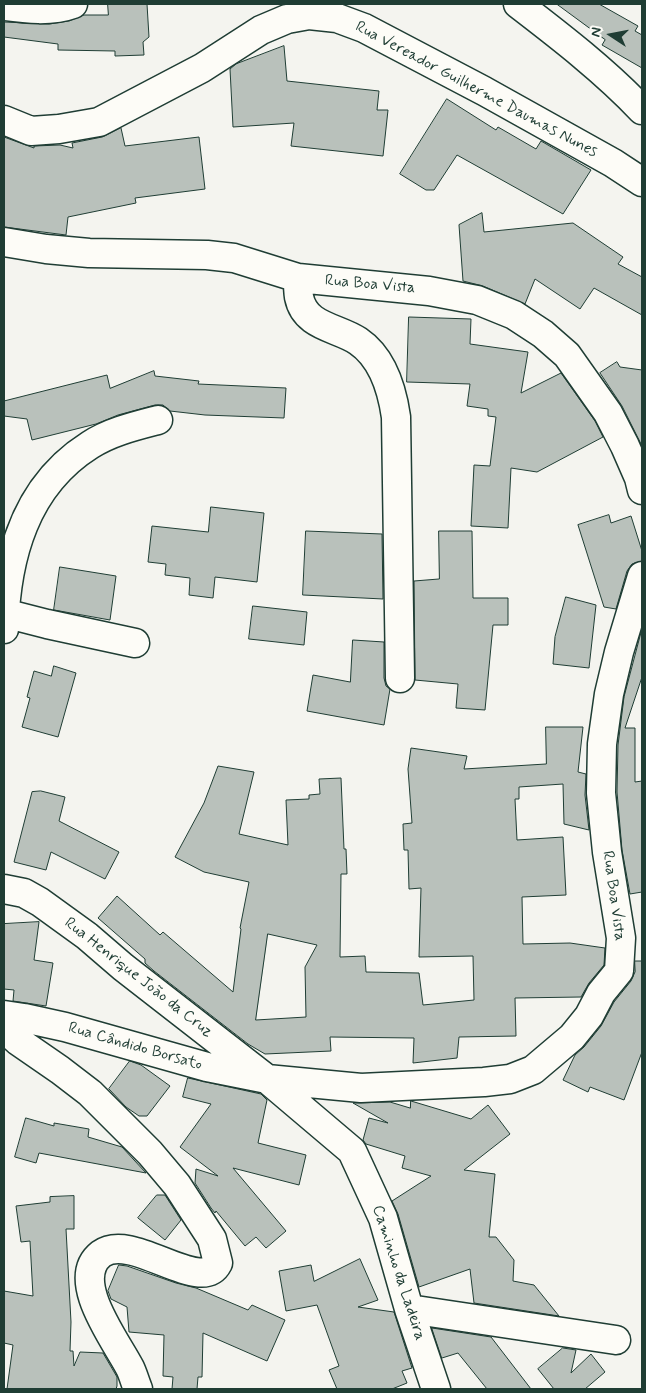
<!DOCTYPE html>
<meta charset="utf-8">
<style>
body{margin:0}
#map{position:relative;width:646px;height:1393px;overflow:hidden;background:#f4f4ef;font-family:Mynerve,sans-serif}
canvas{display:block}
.frame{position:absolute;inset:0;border:5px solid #1f3d34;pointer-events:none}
.north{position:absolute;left:586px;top:10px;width:50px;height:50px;-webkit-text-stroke:4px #fdfcf7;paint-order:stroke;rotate:281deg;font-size:14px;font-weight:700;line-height:20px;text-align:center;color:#1f3d34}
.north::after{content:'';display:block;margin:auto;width:18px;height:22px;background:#1f3d34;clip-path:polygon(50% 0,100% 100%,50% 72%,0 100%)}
</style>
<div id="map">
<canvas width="646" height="1393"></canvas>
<div class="frame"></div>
<div class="north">N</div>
</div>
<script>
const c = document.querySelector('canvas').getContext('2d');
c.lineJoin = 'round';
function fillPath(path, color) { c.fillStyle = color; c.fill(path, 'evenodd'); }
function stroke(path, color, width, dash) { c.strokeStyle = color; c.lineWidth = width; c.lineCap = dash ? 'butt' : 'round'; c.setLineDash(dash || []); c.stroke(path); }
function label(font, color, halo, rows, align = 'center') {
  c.font = font + ' Mynerve,sans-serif'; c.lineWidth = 5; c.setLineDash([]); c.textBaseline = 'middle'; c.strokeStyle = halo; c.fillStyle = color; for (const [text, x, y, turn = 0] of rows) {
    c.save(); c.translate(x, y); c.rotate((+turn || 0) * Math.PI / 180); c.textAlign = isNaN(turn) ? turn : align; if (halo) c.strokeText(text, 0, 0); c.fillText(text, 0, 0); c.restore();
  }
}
const building = new Path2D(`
 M108,4h39l2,33 -6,5 1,13 -29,1v-5l-57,-1v-6l-54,-7v-15l45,2 20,-3 15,-6h24z
 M557,4h42l39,22 -3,5 7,4v33l-40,-23 3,-5z
 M284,46l3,35 92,10 -2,19h11l-5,46 -92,-10 3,-23 -61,4 -3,-58 6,-5z
 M447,99l49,31 2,-3 38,22 5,-8 50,29 -28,44 -106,-59 -23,35h-8l-26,-16z
 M121,128l4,18 74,-9 6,52 -70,9 1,5 -68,14 -2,18 -62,-8v-90l30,11v-2l26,-1 13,3 -1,-5 30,-6z
 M482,213l2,19 89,-9 50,34 -5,7 24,13v38l-48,-27 -14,21 -45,-30 -10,25 -42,-18 -20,-5 -4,-56z
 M409,317l62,2 -1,25 58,8 -7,41 40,-20 34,48 8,16 -66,35 -26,-4 -3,60 -37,-2 3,-61 16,1 6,-49 -8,-1v-7l-21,-3 3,-22 -63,-2z
 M617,362l3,5 22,3v76l-20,-40 -22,-33z
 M154,371l1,5 44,5 -1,3 88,4 -2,30 -79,-3 -35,-4 -7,-6h-8l-37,10 -22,9 -64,16 -5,-21 -23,-3v-15l103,-26 3,13z
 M211,507l53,6 -7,69 -42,-5 -2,21 -24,-3 1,-17 -25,-3 1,-11 -18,-2 4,-36 56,6z
 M609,515l2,8 20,-7 11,35v10l-10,3 -5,7 -11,38 -12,-2 -26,-82z
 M306,531l76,3 1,65 -80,-4z
 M439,531h33l1,67h35v27h-15l-8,85 -29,-2 2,-24 -43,-4 -1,-99 25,-2z
 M60,567l56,9 -6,44 -56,-10z
 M566,597l30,8 -7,63 -36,-4 2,-27z
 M253,606l54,6 -3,33 -55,-6z
 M642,629v48l-17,51h10v54l7,-1v111l-12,2 -8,-44 -5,-58 1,-47 6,-48z
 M353,640l31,2v36l2,8 4,3 -6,36 -77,-14 6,-36 37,7z
 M54,666l22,7 -18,64 -36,-10 8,-29 -3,-1 7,-26 17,5z
 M546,727h37l-5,45 8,2 -1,21 4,35 -25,-6 -1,-40 -44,3v12h-4l2,41 46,-3 3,58 -44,2 1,47 47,-1 35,5 -1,17 -15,18 -8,14 -66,1 1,38 -57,1 -2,21 -44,5 1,-25 -84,-1 1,14 -66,3 -17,-10 -94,-73 -9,-8v-4l-47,-41 19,-22 43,39 3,-3 70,60 8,-63 -1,-1 9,-46 -45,-10 -29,-15 29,-54 14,-37 36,6 -15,62 49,11 -2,-45 23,-1v-4l11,-1 -1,-15 22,-1 3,71h2l1,25h-6l-1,83 25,-1 1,16 53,1 4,32 51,-5 -1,-44 -54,1 2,-69 -12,1 -1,-39h-4l-1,-26 9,-1 -4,-54 3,-21 56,8 -3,13 82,-5zM268,934l49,11 -12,22 1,50 -50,3z
 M41,791l24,6 -6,24 60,31 -14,27 -54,-27 -5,18 -32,-8 18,-70z
 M39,922l-5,38 19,3 -7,43 -33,-5 1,-11 -10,-1v-65z
 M635,961h7v91l-18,48 -34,-13 -2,5 -25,-12 12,-25 9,-8 17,-21 13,-24 17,-21 4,-9z
 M130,1061l11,4 29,21 -23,30h-8l-13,-9 -17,-18z
 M188,1078l73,16 6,6 -9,43 48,12 -7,30 -66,-17 53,63 -20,17 -10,-11 -11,9 -29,-35 -1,2 -4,-5 -16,-25 1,-14 22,7 -38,-29 31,-43 -28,-7z
 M411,1101l60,18 17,-14 22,29 -46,36 31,4 -6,63h7l18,23 -1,21 21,4 25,31 -85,-13 -4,-34 -51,18 -21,-73 -6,-13 39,-25 -29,-8 3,-12 -39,-12 -3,-4 6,-22 19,5 -35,-20 37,-1 20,6z
 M26,1118l28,8v-3l35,6 -1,8 34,10 24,26 -107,-20 -3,10 -21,-6z
 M157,1195h8l16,25 -16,20 -27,-22z
 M74,1196v33h-8l5,93 -1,29h3l1,15 6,-14 23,1 14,24v9l-1,3h-109l6,-44 -9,-2v-52l29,5 -3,-55 -9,1 -5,-36 34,-4v-5z
 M360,1259l18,41 -20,7 36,5 18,56 -10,3 5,12 -15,6h-55l-8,-19 10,-4 -22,-61 -31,6 -7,-40 32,-6 3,16z
 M119,1265l8,1 49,17 20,5 52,22 4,-5 33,15 -18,41 -64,-28 -1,44h-4l-1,12h-25l1,-12 -10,-1 1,-41 -35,-3 -2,-25 -16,-8 -3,-8z
 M432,1328l59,9 40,52h-44l-29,-36 -16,5z
 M563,1348l13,2 -5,23 20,-19 14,18 -20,17h-31l-16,-20z`);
fillPath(building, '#b9c1bb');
stroke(building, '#1f3d34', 1);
const minor = new Path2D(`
 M518,4c43,33 87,67 124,106
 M4,6c22,3 47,6 69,-2
 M4,120l27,11 28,-2 40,-7 103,-54 59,-38 26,-11 22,-4 28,3 27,10 120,63 129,72 29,19
 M4,242l42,7 43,4 118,2 27,3 64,20 131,13 48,9 37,15 29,19 24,21 41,58 17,33 14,32 3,12
 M298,278c0,6 0,13 1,19 6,30 38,30 59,44 25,17 34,48 38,76l4,261
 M4,613l43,11 88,19
 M4,629c2,-72 21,-143 86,-184 20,-13 45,-19 68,-25
 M4,889l20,4 16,9 47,34 36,31 144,112 85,72 31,67 26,91 27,80
 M4,1015l20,3 41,9 142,40 60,12 94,9 123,-6 26,-3 23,-9 39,-33 17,-21 12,-23 18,-22 2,-33 -14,-86 -6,-59 1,-49 7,-50 10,-42 23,-76
 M4,1028l14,13 42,29 30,23 60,60 27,32 35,54 6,24c-17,33 -86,-32 -117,-9 -33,26 16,88 29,114 3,6 5,14 8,21
 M409,1309l207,31`);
stroke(minor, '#1f3d34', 31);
stroke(minor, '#fdfcf7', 28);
label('16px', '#1f3d34', '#fdfcf7', [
 ["Rua Vereador Guilherme Daumas Nunes",476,90,28],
 ["Rua Boa Vista",370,285,5],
 ["Rua Boa Vista",613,896,82],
 ["Rua Henrique João da Cruz",138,978,38],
 ["Rua Cândido Borsato",135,1047,16],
 ["Caminho da Ladeira",398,1273,72]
]);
</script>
